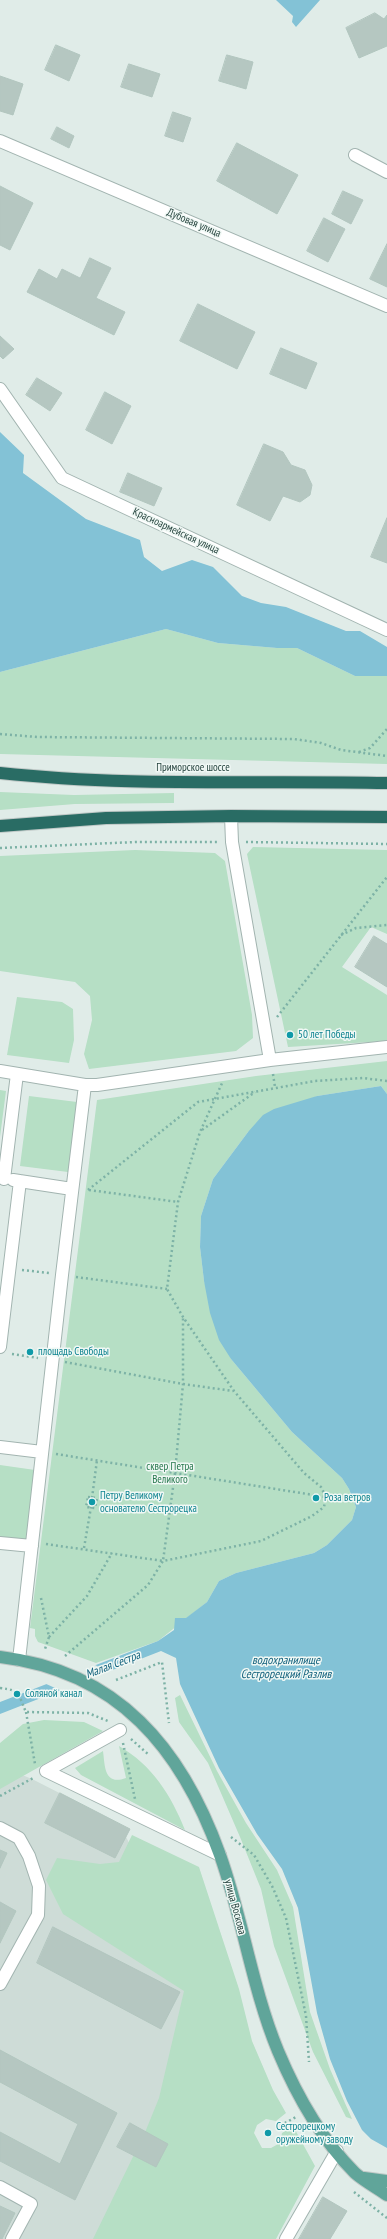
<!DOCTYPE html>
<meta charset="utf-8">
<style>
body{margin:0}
canvas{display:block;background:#e0ece8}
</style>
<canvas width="387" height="2239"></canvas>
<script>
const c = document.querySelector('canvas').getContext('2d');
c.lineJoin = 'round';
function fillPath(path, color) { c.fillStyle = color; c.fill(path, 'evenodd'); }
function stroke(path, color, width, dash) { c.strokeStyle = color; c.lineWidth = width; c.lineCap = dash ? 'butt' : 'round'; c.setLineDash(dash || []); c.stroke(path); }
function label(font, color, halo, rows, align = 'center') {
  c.font = font + ' "PT Sans Narrow",sans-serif'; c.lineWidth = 3; c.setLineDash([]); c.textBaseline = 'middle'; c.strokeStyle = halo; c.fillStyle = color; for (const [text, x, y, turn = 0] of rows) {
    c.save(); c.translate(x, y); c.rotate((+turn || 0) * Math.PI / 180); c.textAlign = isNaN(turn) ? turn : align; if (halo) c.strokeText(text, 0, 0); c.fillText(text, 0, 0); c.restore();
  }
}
fillPath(new Path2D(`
 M0,1766l32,13 98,50 -4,8 34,65 30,70 -12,267h-178z`), '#cedcd7');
fillPath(new Path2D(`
 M166,629l52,14 59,5h20l58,28h32v88l-387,-10v-82z
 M0,792l74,3 100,-2v10l-99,1 -75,6z
 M253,847l134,3v84l-16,-7 -29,40 45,28v46l-99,6 -41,-193z
 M135,850l80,3 10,8 27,154 1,23 -17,13 -147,18 -5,-15 8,-34 -2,-24 -15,-14 -75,-11v-115z
 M17,997l45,5 11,7 1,31 -5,23 -62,-8z
 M387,1061v33l-6,-8 -64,10 -69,36 -35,47 -12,37 -1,31 4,34 27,78 61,73 50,46 7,11 7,18 -4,13 -25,25 -13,8 -78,20 -17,8 -12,21 -49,39 -62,22 -58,-21 -3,-6v-7l-5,-1 67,-528 159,-24z
 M0,1090l6,1 -6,46z
 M29,1096l48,6 -9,70 -48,-6z
 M0,1465l35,5 -9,71 -26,-3z
 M180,1695l37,76 29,52 31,47 16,37 17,105 20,57 22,50 -6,-2 -33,-65 -39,-106 -13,-57 -21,-52 -32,-74 -29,-41 -4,-24z
 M44,1720l40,2 19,9 -103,58v-46l23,-19z
 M119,1746c33,19 52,49 66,84l-104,-55 -6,-7 28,-17c2,15 1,35 23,27z
 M132,1835l67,32 40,122 13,52 21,49 13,23 -10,8 -10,-2 -9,6 -3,8 8,15h9l9,-5 2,-10 11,-7 22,40 -39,73h-183l53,-109 13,-32 25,-107 -121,-77 -17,-34 11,-22 43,6 19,-2z`), '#b6dfc5');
fillPath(new Path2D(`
 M276,0h44l-24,27 -4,-5 1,-6z
 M0,432l24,23 -1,18 63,46 54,21 4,17 18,14 30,-11 21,7 29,29 19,7 25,4 60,24h14l27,16v29h-32l-58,-28h-20l-59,-5 -52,-14 -166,43z
 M381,1086l6,8v1054l-16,-9 -9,-9 -15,-29 -17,-42 -13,-46 -19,-105 -16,-39 -25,-35 -38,-66 -39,-84 -4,-26 -15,-7 -161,63v-12l158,-61 16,-11 1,-12h11l21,-16 12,-21 17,-8 78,-20 13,-8 25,-25 4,-13 -7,-18 -7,-11 -50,-46 -61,-73 -12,-19 -9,-27 -6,-32 -4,-34 1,-31 12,-37 35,-47 15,-17 11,-6 43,-13z`), '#83c2d6');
fillPath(new Path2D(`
 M93,1664l18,9 -47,19 -20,-9z`), '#e0ece8');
const building = new Path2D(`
 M375,13l9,6 3,-4v31l-28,12 -13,-30z
 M56,45l24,10 -11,26 -24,-11z
 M227,55l26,7 -7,27 -27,-8z
 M129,64l31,10 -8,23 -31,-10z
 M0,76l23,8 -10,31 -13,-4z
 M173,112l18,6 -8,24 -18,-6z
 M57,127l17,9 -5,12 -18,-9z
 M237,143l61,32 -21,39 -60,-33z
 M0,186l33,17 -23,47 -10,-5z
 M343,191l20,9 -12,24 -19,-10z
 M324,218l21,11 -17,33 -21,-11z
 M387,244v43l-17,-8z
 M90,258l21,10 -15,30 29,14 -11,23 -87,-43 12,-23 18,10 5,-10 18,9z
 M198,304l57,28 -18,37 -57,-28z
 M0,336l14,13 -11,10 -3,-3z
 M281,348l36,15 -11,26 -36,-15z
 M37,378l25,15 -12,18 -24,-16z
 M105,392l26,14 -19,38 -26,-14z
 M264,444l19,8 8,13 14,5 7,15 -2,10 -10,7 -17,-6 -13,25 -33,-16z
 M128,473l34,15 -8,18 -34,-14z
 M387,518v45l-16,-6z
 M374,936l13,8v43l-32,-20z
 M60,1793l70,36 -15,29 -70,-35z
 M0,1850l7,3 -7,15z
 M0,1902l16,9 -16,32z
 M53,1927l127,65 -19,37 -124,-66z
 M0,2050l117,63 -42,87 -75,-39v-29l60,32 18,-40 -78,-42z
 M130,2123l38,21 -12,23 -39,-20z
 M323,2197l24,14 -17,28h-31z
 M0,2206l15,7 -13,26h-2z`);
fillPath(building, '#b5c7c1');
stroke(building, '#b2c6bf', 1);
const minor = new Path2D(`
 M0,141l387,165
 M355,155l32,17
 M0,389l62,89 325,152
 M231,816l1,26 38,218
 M0,1071l85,14h12l173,-25 117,-13
 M4,1179l13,-105
 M13,1180l59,9
 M0,1347l20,-166
 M0,1447l42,5
 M0,1543l32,3
 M19,1660l43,-385 23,-190
 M120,1730l-74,41 174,84
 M0,1828l19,10 10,18 10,30 -1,29 -38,69
 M0,2187l31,17 -19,35
 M286,2239l51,-88`);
const major = new Path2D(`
 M0,1657c118,14 182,92 220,198 23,64 32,133 58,196 18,43 44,89 77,122 9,8 22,15 32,22
 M364,2178l23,3`);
const highway = new Path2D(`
 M0,773c128,14 258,7 387,10
 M0,826l106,-8 125,-2 156,1`);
stroke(minor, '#a2b4b0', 14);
stroke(major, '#c0c9c7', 14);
stroke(highway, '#c0c9c7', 14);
stroke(new Path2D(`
 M0,734l37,3 257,2 27,4 20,7 46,6
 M359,752l11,-4 17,-19
 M246,842l141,2
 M0,848l136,-6h83
 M341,935l15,-7 31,-3
 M277,1017l110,-140
 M273,1074l2,13
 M202,1130l53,-38
 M88,1190l110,-88 117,-21 48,-3 24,3
 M89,1190l89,12
 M22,1270l27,3
 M76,1277l91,12
 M12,1354l26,4
 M65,1362l118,22 50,7
 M56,1454l270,43
 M88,1497l9,1 -2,10 -9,-1z
 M92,1498l5,-38
 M46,1544l117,17 12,-88 8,-89v-67
 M84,1548l7,-41
 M41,1598l8,39 -4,12
 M49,1637l38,-41 25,-43
 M65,1656l83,-71 15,-24 98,-20 51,-25 12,-9 2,-10 -5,-10 -17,-14 -70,-82 -51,-74 -16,-28 11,-87 22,-70 23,-51
 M116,1680l46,-18 7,61
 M0,1688c21,2 18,7 26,24l62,1 20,8
 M26,1712l9,52
 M131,1739l18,16
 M123,1743l12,56
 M0,1796l35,-19
 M231,1837l23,18 18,31 14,32 20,98 3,46
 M276,2128l20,-11
 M354,2192l33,26`), '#7db2a6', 2.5, [2, 3]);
stroke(minor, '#fff', 12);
stroke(major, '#60a59a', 12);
stroke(highway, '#296c64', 12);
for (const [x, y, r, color] of [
 [290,1035,4,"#0f9aa8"],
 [30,1352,4,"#0f9aa8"],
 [316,1498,4,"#0f9aa8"],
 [92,1502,4,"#0f9aa8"],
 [17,1694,4,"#0f9aa8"],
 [268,2133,4,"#0f9aa8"]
]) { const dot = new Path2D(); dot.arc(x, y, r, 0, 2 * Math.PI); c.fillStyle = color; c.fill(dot); stroke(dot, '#f0f8f5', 1.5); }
label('11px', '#1f3e38', '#f0f8f5', [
 ["Дубовая улица",194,223,23],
 ["Красноармейская улица",176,531,25],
 ["Приморское шоссе",193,768],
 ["улица Воскова",235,1907,75]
]);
label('11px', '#0d838f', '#f0f8f5', [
 ["50 лет Победы",298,1035],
 ["площадь Свободы",38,1352],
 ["Петру Великому",100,1496],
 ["основателю Сестрорецка",100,1509],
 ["Роза ветров",324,1498],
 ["Соляной канал",25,1694],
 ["Сестрорецкому",276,2127],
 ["оружейному заводу",276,2140]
], 'left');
label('11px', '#26784d', '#f0f8f5', [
 ["сквер Петра",170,1467],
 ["Великого",170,1480]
]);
label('italic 12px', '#15637e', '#f0f8f5', [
 ["водохранилище",286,1661],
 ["Сестрорецкий Разлив",286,1675],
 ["Малая Сестра",113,1665,-21]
]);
</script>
